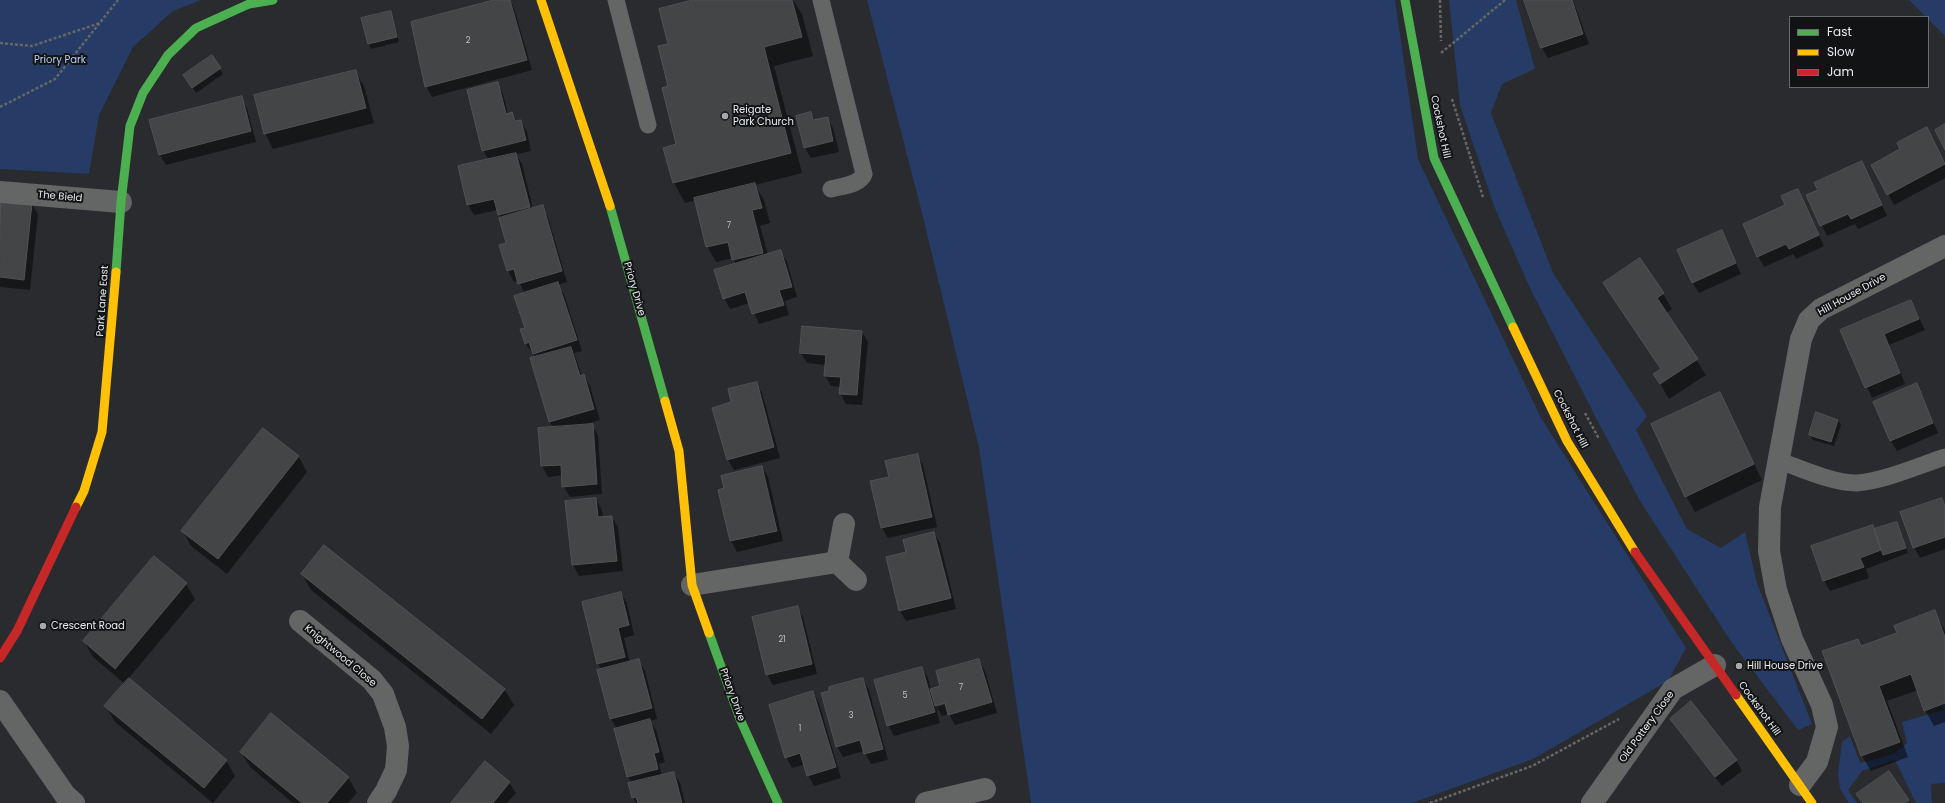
<!DOCTYPE html>
<style>
body{margin:0}
#map{position:relative;width:1945px;height:803px;overflow:hidden;background:#292b2e;font-family:Poppins,sans-serif}
canvas{display:block}
.legend{position:absolute;left:1789px;top:16px;width:140px;height:72px;box-sizing:border-box;background:#111315;border:1px solid #686a6d;margin:0;padding:5px 7px;list-style:none;font-size:12px;color:#eaecf0}
.legend li{display:flex;align-items:center;gap:8px;height:20px}
.legend b{width:20px;border:1px solid #686a6d}
</style>
<div id="map">
<canvas width="1945" height="803"></canvas>
<ul class="legend">
<li><b style="height:5px;background:#4caf50"></b>Fast</li>
<li><b style="height:5px;background:#ffc107"></b>Slow</li>
<li><b style="height:5px;background:#c62828"></b>Jam</li>
</ul>
</div>
<script>
const c = document.querySelector('canvas').getContext('2d');
c.lineJoin = 'round';
function fillPath(path, color) { c.fillStyle = color; c.fill(path, 'evenodd'); }
function stroke(path, color, width, dash) { c.strokeStyle = color; c.lineWidth = width; c.lineCap = dash ? 'butt' : 'round'; c.setLineDash(dash || []); c.stroke(path); }
function label(font, color, halo, rows, align = 'center') {
  c.font = font + ' Poppins,sans-serif'; c.lineWidth = 4; c.setLineDash([]); c.textBaseline = 'middle'; c.strokeStyle = halo; c.fillStyle = color; for (const [text, x, y, turn = 0] of rows) {
    c.save(); c.translate(x, y); c.rotate((+turn || 0) * Math.PI / 180); c.textAlign = isNaN(turn) ? turn : align; if (halo) c.strokeText(text, 0, 0); c.fillText(text, 0, 0); c.restore();
  }
}
fillPath(new Path2D(`
 M0,0h201l-28,11 -40,36 -34,68 -10,59 -89,-5z
 M867,0h528l23,159 123,259 145,230 -18,33 -135,78 -121,44h-381l-52,-355 -58,-239z
 M1449,0h67l19,69 -33,15 -11,29 62,160 94,143 -11,14 51,99 34,19 24,-16 12,51 55,141 -14,6 -66,-87 -92,-142 -46,-87 -65,-128 -35,-80 -34,-101z
 M1909,0h36v36l-17,-17v-2h-2z
 M1945,703v80l-14,1 1,19h-16l-21,-43 -33,11 -14,19 9,13h-8l-9,-14 -2,-15 4,-32 8,-6 10,27 34,-9 13,-11 -5,-21 42,-12 -2,-6z`), '#263b66');
fillPath(new Path2D(`
 M498,0h12l4,8 18,62 -100,27 -6,-11z
 M697,0h96l9,14 11,42 -39,10 28,107 -47,12 9,15 6,23 -10,3 8,29 13,-3 6,10 10,35 -12,4 4,14 -30,9 -9,-21 -20,6 -6,-11 12,-33 -3,-7 -17,4 -9,-16 -11,-46 -11,3 -11,-20 -9,-34 13,-4 -9,-58v-43zM732,240l1,2 -23,5v-2z
 M1525,0h48l16,44 -41,14 -6,-10z
 M390,12l9,30 -28,7 -2,-5z
 M212,57l11,17 -27,19 -9,-13z
 M355,71l9,15 10,37 -101,26 -8,-16z
 M497,83l6,11 5,20 4,-1 5,9 4,-1 6,11 4,19 -15,3 6,10 11,45 9,-2 6,10 19,65 -9,3 6,9 18,57 -8,2 8,23 2,-1 6,11 10,34 -17,5h9l6,10 4,59 -32,3 -7,-11v-11l-15,2 -6,-11 -3,-37 14,-1 -3,-6 -18,-63 4,-1 -10,-14 -4,-14 4,-1 -1,-35 -7,-14 -4,2 -6,-11 -8,-25 7,-3 -9,-33 -24,5 -6,-10 -9,-38 30,-7 -6,-10z
 M241,98l6,10 9,34 -90,23 -6,-10z
 M810,113l5,8 12,-3 6,10 6,24 -28,6 -6,-10z
 M1932,139l13,24v15l-51,27 -21,-40 29,-16z
 M1862,162l25,54 -29,13 -3,-5 -28,12 -20,-40 12,-5z
 M1798,190l26,56 -28,13 -3,-5 -29,13 -6,-11 28,-51z
 M2,201l30,3 6,10 -8,76 -30,-3z
 M1721,231l20,43 -42,19 -7,-11z
 M1604,283l59,11 9,15 -6,4 40,62 -37,24 -14,-24 7,-5z
 M1911,301l14,29 -36,15 16,39 -33,14 -30,-67z
 M862,332l6,10 -6,63 -16,-1 -6,-11 1,-6 -10,-1 -6,-10 1,-11 -19,-2 -6,-10z
 M756,383l6,10 18,65 -46,12 -6,-10z
 M1916,385l22,48 -41,18 -6,-10z
 M1719,393l43,87 -67,32 -9,-16z
 M1838,420l3,5 -7,21 -21,-6 -3,-5z
 M264,429l35,28 8,15 -80,102 -36,-28 -8,-15z
 M917,455l6,10 14,62 -49,11 -6,-10 -11,-46 19,-5z
 M762,467l6,10 15,64 -46,11 -6,-11 -11,-51 5,-1z
 M596,499l6,11 1,8 9,-1 6,11 5,43 -44,5 -6,-11 -7,-63z
 M1942,499l3,6v44l-25,9 -6,-11z
 M1897,523l11,30 -42,16 3,9 -39,13 -6,-11 51,-50z
 M934,533l6,10 16,66 -50,12 -6,-10 -13,-54 20,-4z
 M324,546l181,144 9,15 -23,29 -180,-144 -9,-16z
 M186,584l9,15 -67,80 98,81 9,16 -22,27 -98,-81 -9,-16 19,-22 -32,-27 -9,-16z
 M621,593l6,10 7,32 -10,3 6,25 9,-2 6,10 12,48 -7,2 6,9 9,32 -6,2 3,12 12,-3 6,10 5,20h-49l-3,-5 -4,-14 3,-1 -4,-6 -13,-47 2,-1 -6,-10 -9,-49 -4,-6z
 M797,607l6,10 14,57 -44,11 -6,-11z
 M1935,612l10,19v91l-11,4 -9,-16 -7,-20 -31,11 21,56 -37,14 -9,-15 -38,-104 37,-5 37,-13z
 M979,660l6,11 12,42 -42,12 -6,-11 -7,2 -6,-10 4,17 -46,13 -6,-11 34,-57 6,10 3,12 10,-3zM949,701l1,2 -13,4v-3z
 M863,679l6,11 19,70 -17,4 -7,-13 -21,6 -6,-11z
 M813,692l6,11 22,75 -27,8 -6,-11 -3,-11 -13,4 -6,-11z
 M1671,719l65,41 6,11 -20,15 -45,-57z
 M241,752l107,25 9,16 -9,10h-55l-43,-36z
 M509,782l7,11 -9,10h-54z`), '#0007');
const building = new Path2D(`
 M494,0h16l17,60 -102,27 -14,-65z
 M693,0h99l10,37 -38,10 27,106 -118,30 -10,-35 13,-4 -14,-56 6,-2 -10,-40 10,-2 -9,-35z
 M1524,0h48l11,34 -42,14z
 M391,11l6,26 -29,7 -7,-26z
 M212,55l9,13 -29,20 -9,-13z
 M356,70l10,38 -102,26 -10,-39z
 M498,82l8,32 6,-2 3,9 6,-1 5,20 -44,11 -15,-61z
 M242,96l9,35 -92,24 -10,-35z
 M811,112l2,8 15,-3 5,24 -29,7 -8,-32z
 M1945,124v26l-10,-20z
 M1927,127l18,37 -58,31 -16,-30 29,-16 -3,-6z
 M516,153l14,54 -32,8 -4,-16 -27,6 -9,-39z
 M1862,161l20,44 -31,14 -3,-5 -28,12 -14,-31 12,-5 -4,-7z
 M755,183l7,25 -10,2 11,43 -31,7 -4,-18 -22,5 -12,-49z
 M1798,189l21,46 -30,14 -3,-5 -29,13 -14,-33 42,-19 -4,-9z
 M1,200l31,3 -8,77 -24,-3z
 M543,205l19,66 -44,13 -4,-15 -7,2 -8,-26 7,-2 -7,-25z
 M1722,230l14,33 -44,20 -15,-33z
 M781,250l11,37 -13,3 5,15 -32,9 -7,-22 -22,7 -9,-29z
 M1640,258l24,35 -7,5 41,61 -38,25 -7,-10 8,-5 -58,-86z
 M558,282l19,58 -44,14 -4,-12 -4,2 -5,-15 5,-1 -11,-32z
 M1911,300l8,19 -35,15 16,39 -35,15 -25,-58z
 M802,326l60,5 -5,64 -18,-1 2,-17 -17,-1 2,-21 -26,-2z
 M571,347l9,29 4,-2 10,35 -45,13 -19,-64z
 M757,382l17,65 -47,13 -15,-52 19,-6 -3,-13z
 M1917,383l16,40 -43,18 -17,-39z
 M1720,392l34,72 -69,33 -34,-73z
 M1816,412l22,8 -7,22 -22,-7z
 M593,424l4,60 -35,3 -1,-22 -20,1 -3,-38z
 M263,428l36,28 -81,103 -37,-28z
 M918,454l14,63 -51,11 -11,-47 19,-4 -4,-16z
 M762,466l15,65 -47,10 -12,-51 6,-2 -3,-12z
 M596,498l2,19 14,-1 5,45 -45,4 -7,-64z
 M1942,498l3,8v31l-32,11 -13,-36z
 M1897,522l9,26 -23,7 -9,-26z
 M1873,525l8,25 -21,8 4,9 -41,14 -12,-35z
 M934,532l17,66 -52,13 -13,-54 20,-5 -3,-12z
 M324,545l181,144 -23,30 -181,-145z
 M154,556l33,27 -72,86 -32,-28z
 M621,592l8,33 -11,3 7,29 -28,7 -15,-62z
 M798,606l14,58 -46,11 -14,-58z
 M1935,610l10,27v66l-21,8 -13,-37 -32,12 21,56 -39,14 -39,-105 36,-12 3,7 36,-13 -3,-7z
 M639,659l13,49 -42,11 -13,-49z
 M979,659l13,43 -44,13 -3,-12 -10,3 -5,-17 10,-3 -4,-15z
 M922,667l13,45 -48,14 -13,-46z
 M129,678l98,82 -23,28 -100,-82z
 M863,678l20,71 -19,5 -4,-14 -24,7 -15,-54 8,-2v-4z
 M813,691l23,76 -29,9 -7,-23 -15,5 -16,-53z
 M1691,701l46,59 -22,17 -45,-58z
 M271,713l78,64 -22,26h-25l-62,-51z
 M650,719l9,33 -5,1 4,16 -31,8 -13,-48z
 M485,761l25,21 -17,21h-42z
 M1889,771l20,29 -4,3h-42l-7,-9z
 M674,772l8,31h-44l-2,-6 -4,1 -4,-15z`);
fillPath(building, '#434547');
stroke(building, '#515255', 1);
stroke(new Path2D(`
 M1440,0l1,41
 M0,43l32,3 68,-23
 M1441,53l64,-53
 M1452,99l31,98
 M0,107l55,-28 63,-79
 M1585,413l14,26
 M1430,803l102,-37 87,-47`), '#656666', 2.5, [3, 2]);
stroke(new Path2D(`
 M616,0l32,125
 M821,0l43,174c-4,11 -22,12 -33,15
 M1780,461c22,8 53,22 76,22 26,-1 64,-18 89,-26`), '#646665', 17);
stroke(new Path2D(`
 M0,192l121,10
 M837,562l19,18
 M692,585l145,-23 7,-38
 M300,621l72,59 11,14 12,33 3,19 -2,24 -10,21 -8,12
 M0,701l65,94 9,8
 M1800,785l17,-23 10,-35 -5,-22 -30,-66 -16,-49 -7,-39 1,-44 31,-168 8,-19 12,-11 124,-63
 M926,803l59,-14
 M1592,803l81,-114 42,-24`), '#646665', 22);
stroke(new Path2D(`
 M1405,0l29,158 79,169
 M610,206l55,195
 M116,272l5,-70 9,-76 13,-33 25,-38 28,-27 53,-24 24,-4
 M709,633l31,86 38,84`), '#4caf50', 9);
stroke(new Path2D(`
 M541,0l69,206
 M1513,327l54,114 68,111
 M665,401l14,50 13,134 17,48
 M76,507l8,-16 18,-59 14,-160
 M1736,695l76,108`), '#ffc107', 9);
stroke(new Path2D(`
 M1635,552l101,143
 M0,658l17,-27 59,-124`), '#c62828', 9);
for (const [x, y, r, color] of [
 [725,116,4,"#a6a8ac"],
 [43,626,4,"#a6a8ac"],
 [1739,666,4,"#a6a8ac"]
]) { const dot = new Path2D(); dot.arc(x, y, r, 0, 2 * Math.PI); c.fillStyle = color; c.fill(dot); stroke(dot, '#111315', 1.5); }
label('8px', '#c0c2c6', null, [
 ["2",468,41],
 ["7",729,226],
 ["21",782,640],
 ["7",961,688],
 ["5",905,696],
 ["3",851,716],
 ["1",800,729]
]);
label('10px', '#bdcff5', '#111315', [
 ["Priory Park",60,60]
]);
label('10px', '#eaecf0', '#111315', [
 ["Reigate",733,110],
 ["Park Church",733,122],
 ["Crescent Road",51,626],
 ["Hill House Drive",1747,666]
], 'left');
label('10px', '#eaecf0', '#111315', [
 ["Cockshot Hill",1440,127,78],
 ["The Bield",60,197,5],
 ["Priory Drive",634,289,74],
 ["Hill House Drive",1852,295,-29],
 ["Park Lane East",103,301,-86],
 ["Cockshot Hill",1570,419,63],
 ["Knightwood Close",340,656,40],
 ["Priory Drive",732,695,70],
 ["Cockshot Hill",1759,709,54],
 ["Old Pottery Close",1647,727,-54]
]);
</script>
